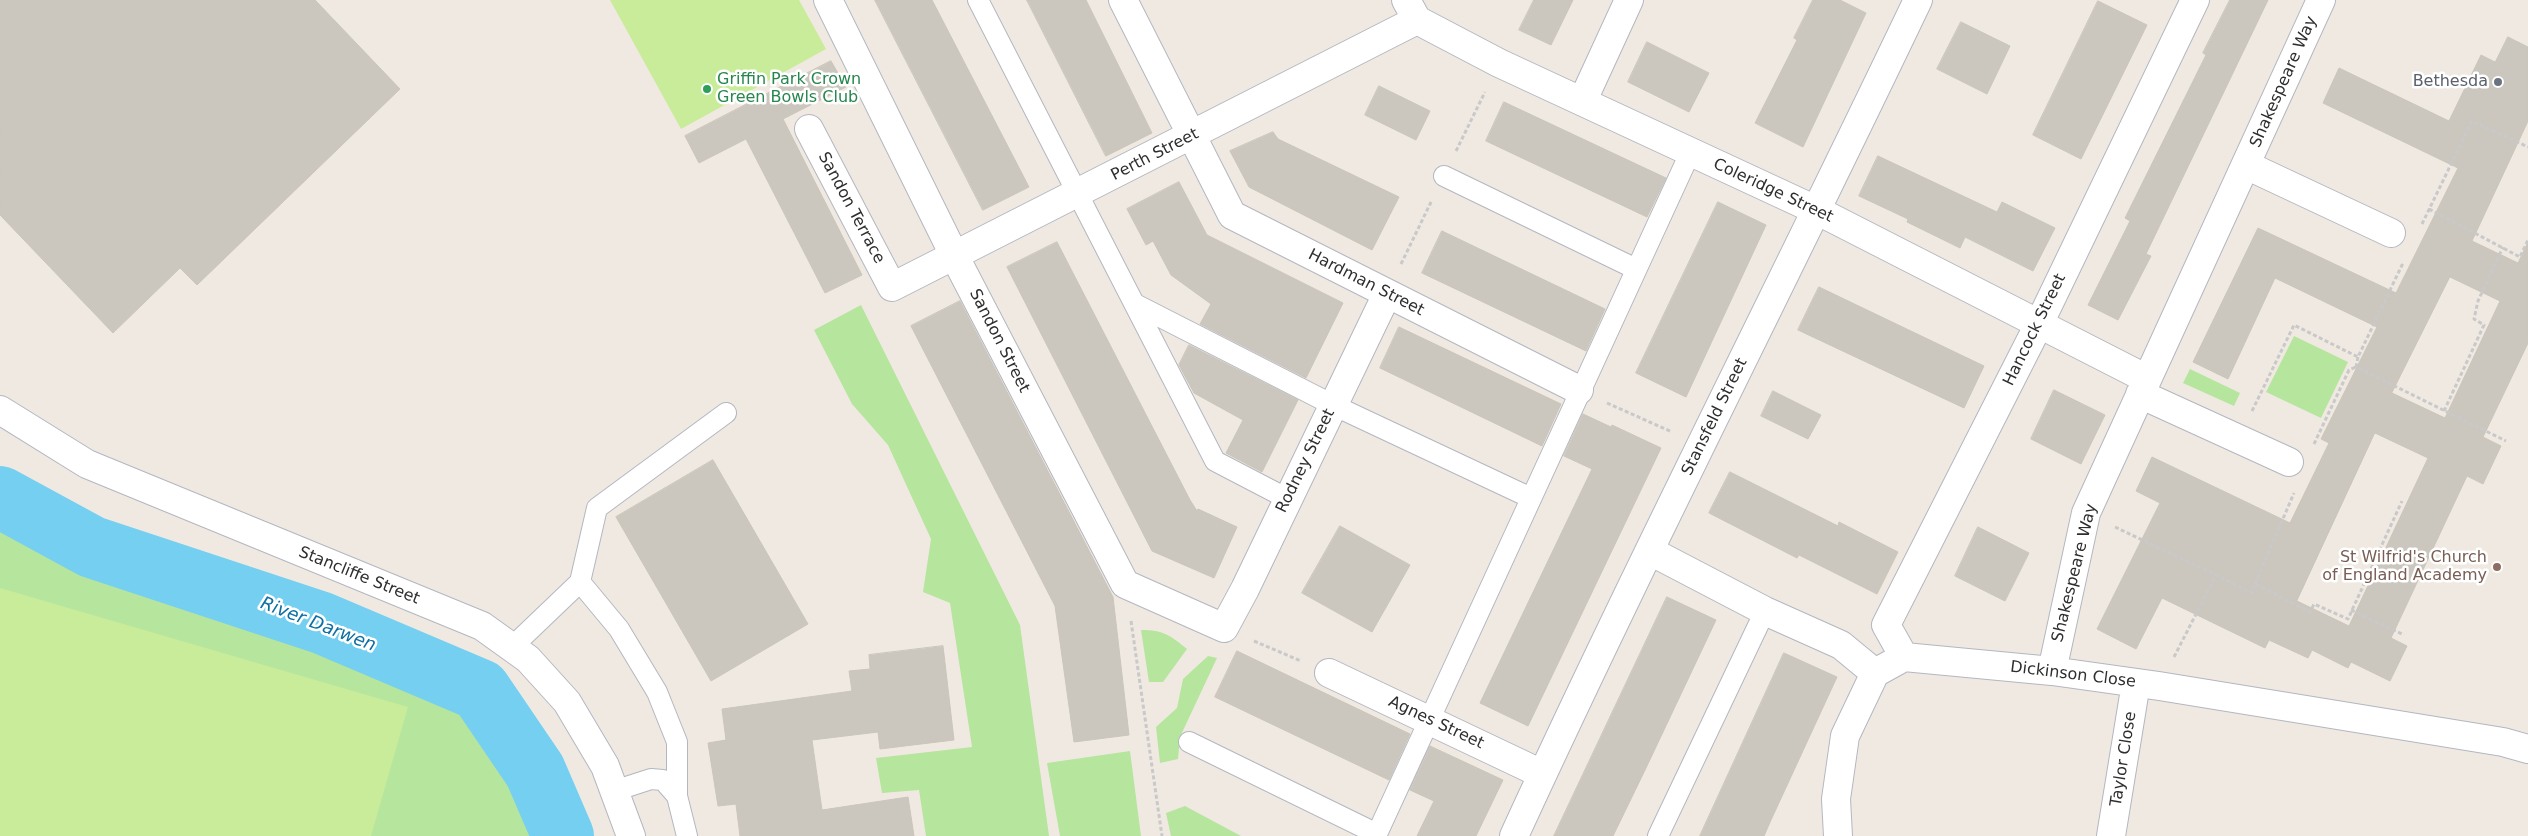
<!DOCTYPE html>
<style>
body{margin:0}
canvas{display:block;background:#efe9e1}
</style>
<canvas width="2528" height="836"></canvas>
<script>
const c = document.querySelector('canvas').getContext('2d');
c.lineJoin = 'round';
function fillPath(path, color) { c.fillStyle = color; c.fill(path, 'evenodd'); }
function stroke(path, color, width, dash) { c.strokeStyle = color; c.lineWidth = width; c.lineCap = dash ? 'butt' : 'round'; c.setLineDash(dash || []); c.stroke(path); }
function label(font, color, halo, rows, align = 'center') {
  c.font = font + ' "DejaVu Sans",sans-serif'; c.lineWidth = 5; c.setLineDash([]); c.textBaseline = 'middle'; c.strokeStyle = halo; c.fillStyle = color; for (const [text, x, y, turn = 0] of rows) {
    c.save(); c.translate(x, y); c.rotate((+turn || 0) * Math.PI / 180); c.textAlign = isNaN(turn) ? turn : align; if (halo) c.strokeText(text, 0, 0); c.fillText(text, 0, 0); c.restore();
  }
}
fillPath(new Path2D(`
 M861,305l159,320 29,211h-123l-7,-46 -37,3 -6,-35 96,-11 -22,-144 -27,-11 8,-53 -43,-94 -36,-41 -38,-74z
 M2294,336l54,26 -27,56 -55,-26z
 M2190,369l50,24 -6,13 -51,-23z
 M0,531l472,177 39,66 30,62h-541z
 M1141,630c22,0 29,5 46,19l-24,33h-14z
 M1208,656l9,2 -37,79 -2,22 -18,4 -4,-36 21,-19 6,-29z
 M1130,751l11,85h-81l-13,-73z
 M1185,806l56,30h-70l-5,-23z`), '#b6e59e');
fillPath(new Path2D(`
 M610,0h189l27,49 -145,80z
 M0,588l408,119 -37,129h-371z`), '#c9ec9a');
stroke(new Path2D(`
 M0,497l92,50 230,76 158,67 55,81 28,65`), '#75cff0', 62);
const building = new Path2D(`
 M0,0h315l85,89 -203,196 -17,-17 -67,65 -113,-118z
 M875,0h57l97,187 -46,23z
 M1027,0h59l66,133 -46,23z
 M1534,0h39l-22,45 -32,-15z
 M1813,0h27l26,13 -63,134 -48,-24 42,-83 -3,-2z
 M2230,0h38l-122,254 5,2 -33,64 -30,-15 42,-84 -5,-3 81,-163 -3,-2z
 M2098,1l49,24 -66,134 -48,-24z
 M1961,22l49,24 -23,48 -50,-25z
 M2508,37l20,10v74l-56,120 46,22 10,-21v101l-45,94 18,9 -18,38 -16,-8 -76,162 16,8 -17,35 -39,-19 -3,6 -36,-18 -4,8 -39,-18 -4,8 -103,-50 -26,51 -39,-20 63,-126 -24,-12 16,-34 138,66 39,-80 -8,-4 56,-112 -102,-49 -47,101 -35,-17 65,-134 138,65 62,-125 -135,-65 16,-35 110,53 32,-66 14,7zM2450,277l50,24 -55,117 -53,-25zM2375,433l53,25 -79,168 -52,-25z
 M1647,42l62,31 -20,39 -61,-30z
 M831,61l15,26 -63,32 79,156 -37,18 -79,-154 -47,24 -14,-27z
 M1379,86l51,25 -14,29 -51,-25z
 M1504,102l162,76 -19,39 -161,-76z
 M1273,132l5,7 121,58 -27,53 -123,-63 -19,-36z
 M1878,156l119,56 5,-10 53,26 -22,43 -68,-34 -5,11 -53,-26 1,-3 -49,-23z
 M1179,182l28,53 136,68 -37,75 -106,-54 11,-20 -40,-29 -18,-34 -7,4 -19,-36z
 M1718,202l48,23 -80,172 -50,-24z
 M1442,231l163,78 -19,42 -164,-78z
 M1057,242l133,258 7,11 1,-2 39,18 -23,51 -62,-27 -145,-284z
 M1819,287l165,79 -20,42 -166,-78z
 M960,301l153,296 16,138 -55,7 -19,-136 -144,-280z
 M1399,327l162,77 -19,42 -162,-78z
 M1189,345l109,55 -36,72 -36,-19 17,-33 -49,-27 -15,-28z
 M2054,390l51,25 -24,49 -50,-25z
 M1773,391l48,24 -13,24 -47,-23z
 M1583,414l28,13 1,-2 49,23 -133,278 -48,-23 112,-234 -28,-13z
 M713,460l95,164 -97,57 -95,-164z
 M1730,472l108,54 1,-4 59,30 -21,42 -78,-39 -2,3 -88,-45z
 M1340,526l70,39 -38,67 -70,-39z
 M1978,527l51,26 -24,48 -50,-25z
 M1667,597l49,23 -70,148 -33,68h-59z
 M943,646l11,94 -74,9 -2,-17 -66,8 10,70 86,-13 6,39h-174l-4,-32 -18,2 -10,-63 18,-3 -4,-31 130,-18 -3,-20 21,-2 -1,-14z
 M1237,651l173,83 -21,46 -174,-83z
 M1784,653l53,24 -66,143 -7,16h-64z
 M1430,746l73,34 -27,56h-59l17,-35 -24,-11z`);
fillPath(building, '#cbc7bf');
stroke(building, '#cbc5ba', 1);
const lane = new Path2D(`
 M978,0l237,461 73,38
 M1444,176l192,93
 M1135,304l198,101 198,93
 M580,582l17,-74 129,-95
 M512,647l68,-65 39,47 38,63 20,50v54
 M1189,742l188,92
 M614,791l37,-12 12,1 14,16 10,40
 M1376,836l314,-683
 M1658,836l107,-225`);
const street = new Path2D(`
 M828,0l127,257 170,327 99,44 21,-39 142,-295
 M1123,0l109,215 347,175
 M1406,0l11,20 82,43 319,148 329,168
 M1583,100l46,-100
 M809,129l83,158 525,-267
 M2246,165l145,68
 M2140,394l149,68
 M1650,551l115,60 76,34 34,28 29,-16 148,14 107,15 344,56 25,7
 M1904,657l-18,-32 153,-301 156,-324
 M2052,671l34,-158 235,-513
 M1329,673l213,101
 M1514,836c129,-281 271,-557 404,-836
 M1838,836l-2,-37 9,-63 30,-63
 M2111,836l25,-153`);
const secondary = new Path2D(`
 M0,410l87,54 395,162 46,33 39,43 38,64 26,70`);
stroke(lane, '#b4b7c1', 22);
stroke(street, '#b4b7c1', 30);
stroke(secondary, '#b4b7c1', 30);
stroke(new Path2D(`
 M1456,151l29,-59
 M2429,209l91,48 8,-17
 M2422,224l50,-103 56,26
 M1401,264l31,-64
 M2358,357l-2,10 150,74
 M1607,403l65,29
 M2252,411l42,-86 64,32 45,-94
 M2444,411l40,-86 -10,-6 4,-18 25,-54
 M2314,444l35,-74 7,-3
 M2115,527l101,48
 M2255,584l39,-91
 M2351,610l53,25
 M1131,621l31,215
 M1254,641l47,20
 M2174,657l42,-82 36,18 3,-9 55,28 4,-8 34,15 54,-118`), '#c9c9c9', 3, [4, 2.5]);
stroke(lane, '#fff', 20);
stroke(street, '#fff', 28);
stroke(secondary, '#fff', 28);
for (const [x, y, r, color] of [
 [2498,82,5,"#6b7280"],
 [707,89,5,"#2e9e5b"],
 [2497,567,5,"#8d6e63"]
]) { const dot = new Path2D(); dot.arc(x, y, r, 0, 2 * Math.PI); c.fillStyle = color; c.fill(dot); stroke(dot, '#fff', 2); }
label('16px', '#27864d', '#fff', [
 ["Griffin Park Crown",717,80],
 ["Green Bowls Club",717,98]
], 'left');
label('16px', '#2e2e2e', '#fff', [
 ["Shakespeare Way",2284,82,-66],
 ["Perth Street",1155,155,-27],
 ["Coleridge Street",1773,191,25],
 ["Sandon Terrace",851,208,62],
 ["Hardman Street",1366,283,27],
 ["Hancock Street",2035,330,-64],
 ["Sandon Street",999,341,63],
 ["Stansfeld Street",1715,417,-64],
 ["Rodney Street",1306,461,-64],
 ["Shakespeare Way",2075,573,-76],
 ["Stancliffe Street",359,576,22],
 ["Dickinson Close",2073,675,7],
 ["Agnes Street",1436,723,25],
 ["Taylor Close",2124,759,-81]
]);
label('16px', '#5b616d', '#fff', [
 ["Bethesda",2488,82]
], 'right');
label('16px', '#785e54', '#fff', [
 ["St Wilfrid's Church",2487,558],
 ["of England Academy",2487,576]
], 'right');
label('italic 18px', '#0d6fa3', '#fff', [
 ["River Darwen",318,625,21]
]);
</script>
